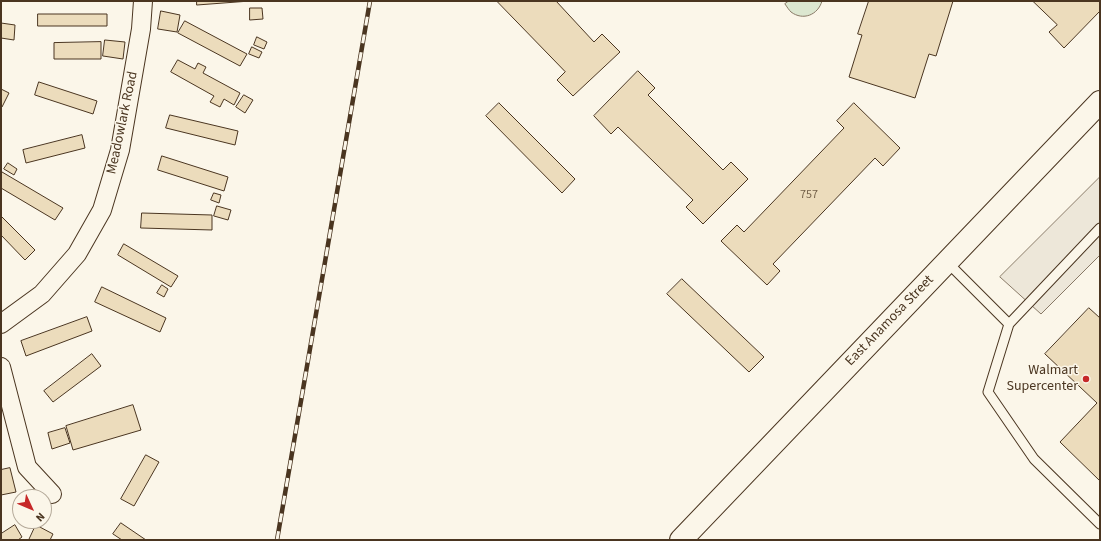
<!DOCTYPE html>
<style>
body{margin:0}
#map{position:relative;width:1101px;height:541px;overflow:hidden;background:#fbf6e9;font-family:"Source Sans 3",sans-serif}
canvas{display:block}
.frame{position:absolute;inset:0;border:2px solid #4a3520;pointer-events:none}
.north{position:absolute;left:12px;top:489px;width:40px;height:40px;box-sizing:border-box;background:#fbf6e9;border:1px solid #b4a999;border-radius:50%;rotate:134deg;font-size:11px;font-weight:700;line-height:16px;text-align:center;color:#4a3520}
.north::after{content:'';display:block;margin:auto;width:14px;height:18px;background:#c62828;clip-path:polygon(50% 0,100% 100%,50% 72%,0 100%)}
</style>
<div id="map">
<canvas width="1101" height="541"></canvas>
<div class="frame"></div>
<div class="north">N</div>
</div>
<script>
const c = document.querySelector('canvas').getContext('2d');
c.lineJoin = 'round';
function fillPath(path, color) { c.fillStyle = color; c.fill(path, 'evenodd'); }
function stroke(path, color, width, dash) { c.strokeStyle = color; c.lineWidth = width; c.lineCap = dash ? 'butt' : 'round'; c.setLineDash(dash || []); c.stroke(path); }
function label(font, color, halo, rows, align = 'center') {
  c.font = font + ' "Source Sans 3",sans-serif'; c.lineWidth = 3; c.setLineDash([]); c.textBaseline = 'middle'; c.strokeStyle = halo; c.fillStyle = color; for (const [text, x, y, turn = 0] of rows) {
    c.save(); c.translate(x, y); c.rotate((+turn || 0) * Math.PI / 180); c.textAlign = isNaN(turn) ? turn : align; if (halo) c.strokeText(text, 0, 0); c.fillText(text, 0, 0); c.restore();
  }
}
const green = new Path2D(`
 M789,1h33c-4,14 -19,20 -31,11 -2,-2 -4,-5 -6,-8z`);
fillPath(green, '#dce7d0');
stroke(green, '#887966', 1);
const parking = new Path2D(`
 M1100,177v78l-59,59 -41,-37z`);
fillPath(parking, '#ede7d9');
stroke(parking, '#887966', 1);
const building = new Path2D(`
 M197,1h53l-53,4z
 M497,1h59l38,41 8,-8 18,18 -47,44 -16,-16 8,-8z
 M869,1h84l-17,55 -7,-2 -14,44 -66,-21 13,-42 -4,-1z
 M1033,1h67v10l-36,37 -15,-16 8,-7z
 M250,8h12l1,11 -13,1z
 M161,11l19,4 -3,17 -19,-3z
 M38,14h69v12h-69z
 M185,21l62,33 -7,12 -62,-33z
 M1,23l14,2 -1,15 -13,-2z
 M257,37l10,5 -3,7 -10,-4z
 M105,40l20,2 -2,17 -20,-3z
 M101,42v17h-47v-16z
 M252,47l10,5 -3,6 -10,-4z
 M178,60l17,9 3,-6 8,4 -3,6 37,20 -6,12 -10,-6 -4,8 -10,-5 4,-6 -43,-24z
 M638,71l17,17 -7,7 75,75 8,-8 17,17 -45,45 -17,-17 7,-7 -75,-73 -7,7 -17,-18z
 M39,82l58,19 -4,13 -58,-19z
 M1,89l8,4 -7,14h-1z
 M244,95l9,5 -8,13 -9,-6z
 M499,103l76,76 -13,14 -76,-77z
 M854,103l46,45 -17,18 -8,-8 -102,106 7,7 -13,14 -46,-44 16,-16 7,7 100,-104 -7,-7z
 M170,115l68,16 -3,14 -69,-17z
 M82,135l3,13 -59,15 -3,-13z
 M162,156l66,21 -4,14 -66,-21z
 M8,163l9,6 -3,6 -10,-6z
 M2,172l61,36 -8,12 -54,-32v-14z
 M214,193l7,2 -2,8 -8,-3z
 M217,206l14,4 -3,10 -14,-4z
 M142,213l70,2v15l-71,-2z
 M1,216l34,34 -10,10 -24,-25z
 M124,244l54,32 -7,11 -53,-32z
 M682,279l82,78 -15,15 -82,-78z
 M162,285l6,4 -4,8 -7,-4z
 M102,287l64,31 -6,14 -65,-30z
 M1089,308l11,10v163l-40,-39 37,-39 -52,-49z
 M87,317l5,14 -66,25 -5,-15z
 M92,354l9,12 -48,36 -9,-11z
 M133,405l8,25 -68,20 -7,-24z
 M65,428l5,15 -18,6 -4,-16z
 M146,455l13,7 -25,44 -13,-7z
 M10,468l6,24 -15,3v-25z
 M121,523l25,17h-24l-9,-6z
 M15,525l7,12 -4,3h-17v-6z
 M36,525l17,9 -3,6h-21z`);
fillPath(building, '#ecdcbc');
stroke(building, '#4a3520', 1);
const lane = new Path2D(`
 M947,262l62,62 91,-96
 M1009,324l-21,68 46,67 66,65`);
const street = new Path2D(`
 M1,324l41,-30 35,-40 25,-44 18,-60 21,-121 2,-28
 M1,367l26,100 25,27`);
const secondary = new Path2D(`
 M681,540l419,-438`);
stroke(lane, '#4a3520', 11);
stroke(street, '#4a3520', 20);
stroke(secondary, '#4a3520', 24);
stroke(lane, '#fbf6e9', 9);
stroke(street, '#fbf6e9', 18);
stroke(secondary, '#fbf6e9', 22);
const rail = new Path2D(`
 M277,540l93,-539`);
stroke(rail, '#4a3520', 4.5);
stroke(rail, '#fbf6e9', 3, [9]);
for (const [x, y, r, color] of [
 [1086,379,4,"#c62828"]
]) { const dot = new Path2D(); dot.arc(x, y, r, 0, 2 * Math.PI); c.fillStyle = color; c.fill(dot); stroke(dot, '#fbf6e9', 1.5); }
label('12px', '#725f47', null, [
 ["757",809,195]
]);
label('14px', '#4a3520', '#fbf6e9', [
 ["Meadowlark Road",123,123,-78],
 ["East Anamosa Street",890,321,-46]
]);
label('14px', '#4a3520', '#fbf6e9', [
 ["Walmart",1078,371],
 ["Supercenter",1078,387]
], 'right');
</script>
